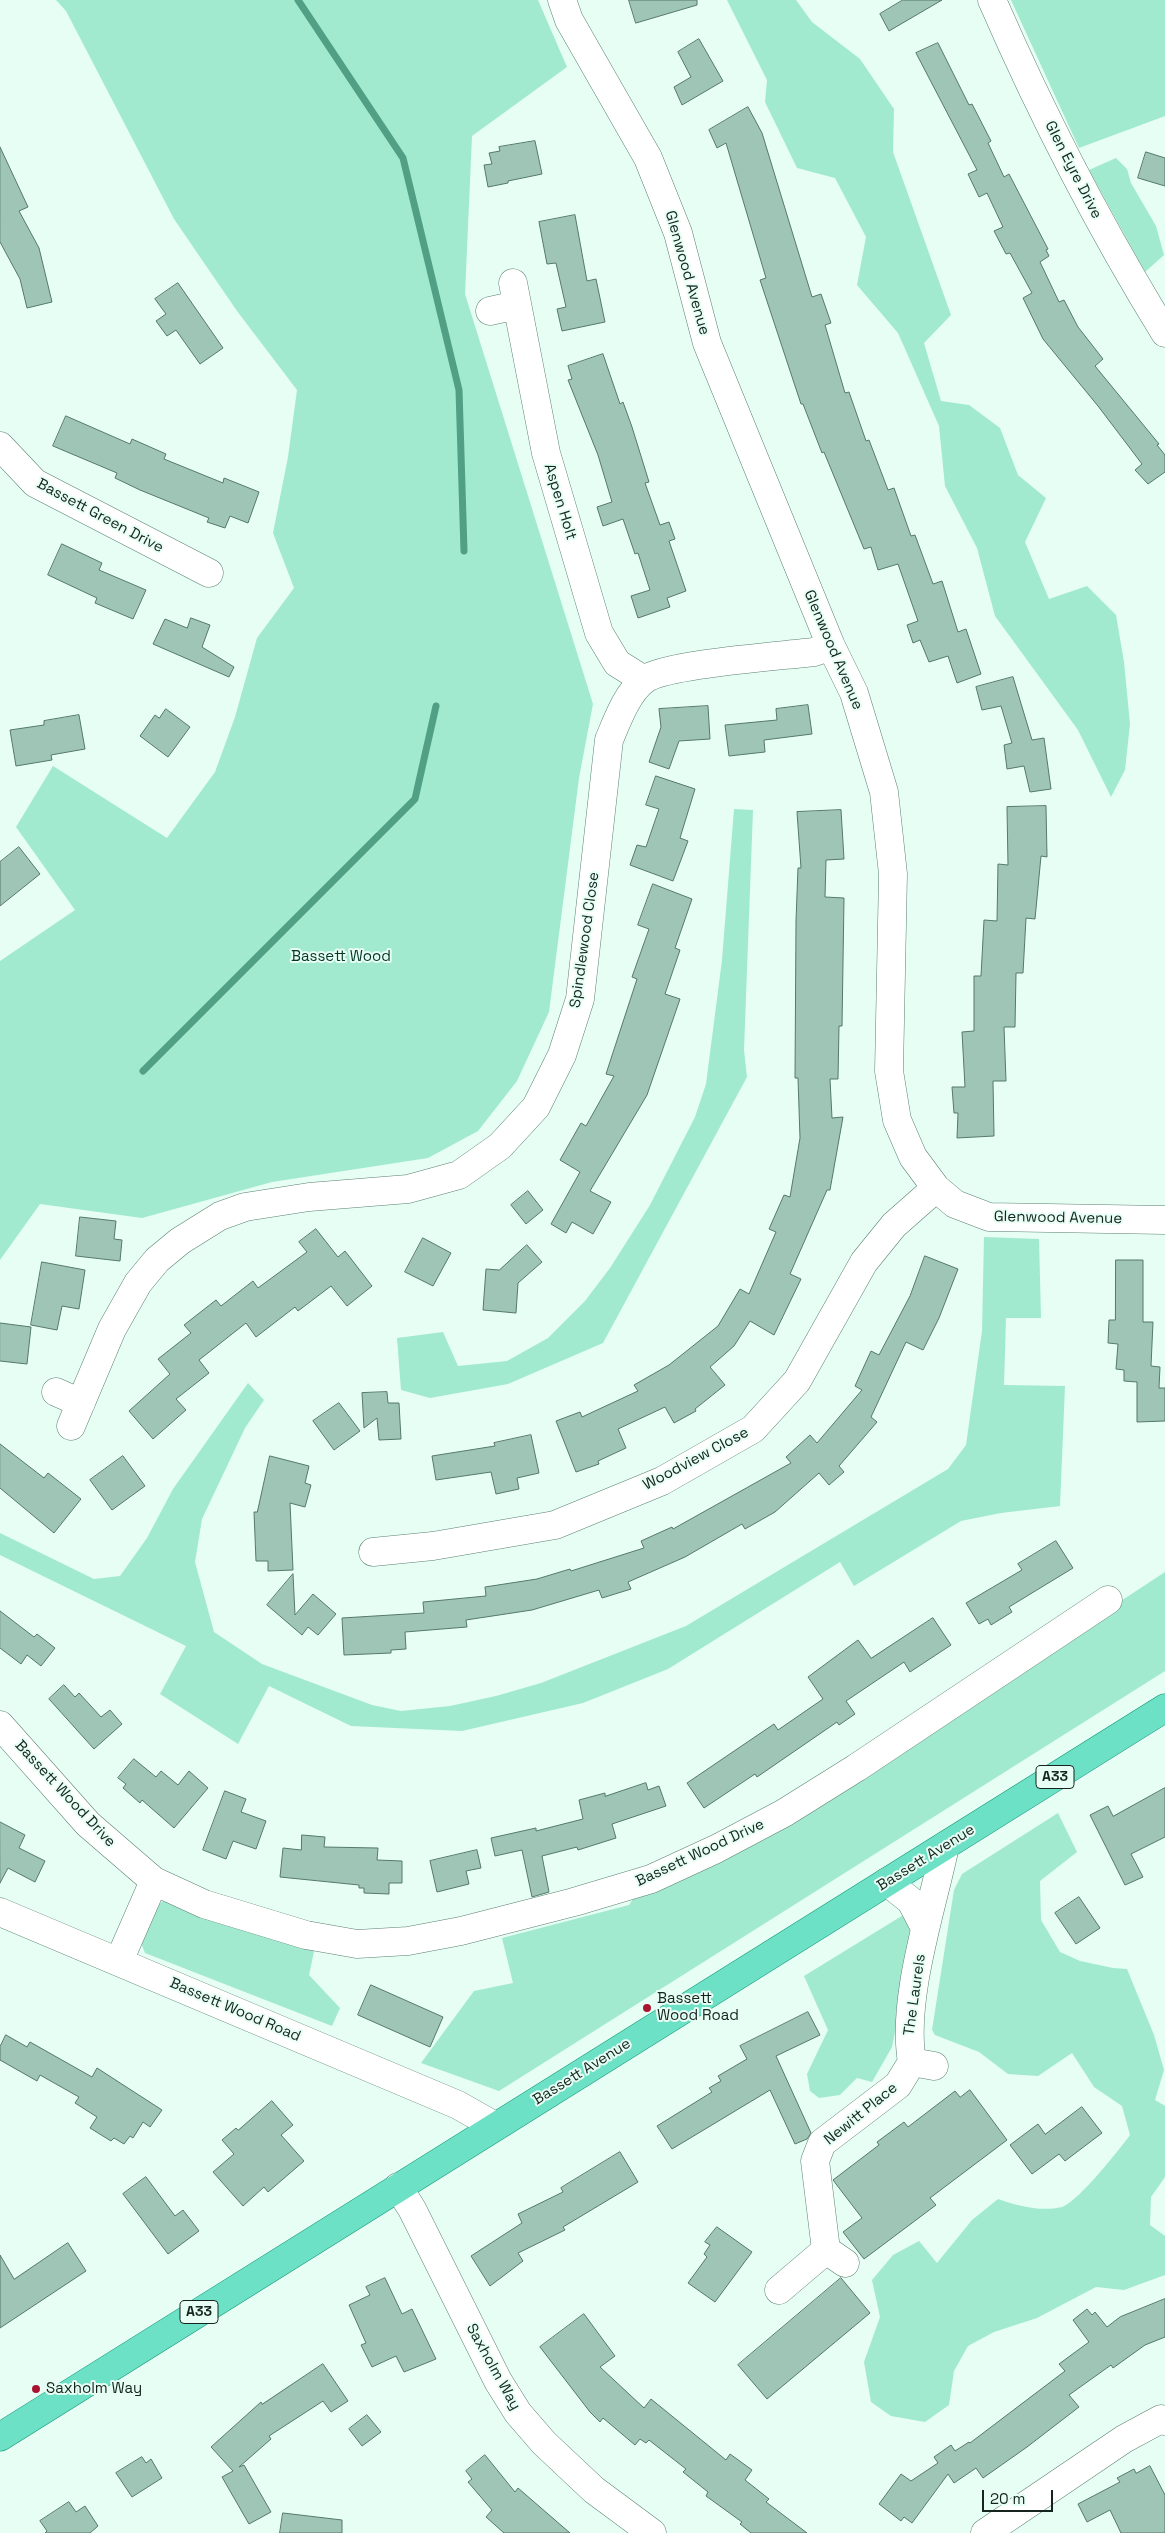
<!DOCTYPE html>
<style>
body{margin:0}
#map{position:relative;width:1165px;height:2533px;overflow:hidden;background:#e6fef4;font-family:"Space Grotesk",sans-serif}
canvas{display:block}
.scale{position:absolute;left:982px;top:2490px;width:71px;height:22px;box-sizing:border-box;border:2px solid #15241f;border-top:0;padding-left:6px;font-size:15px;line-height:18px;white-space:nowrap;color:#15241f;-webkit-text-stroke:4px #e6fef4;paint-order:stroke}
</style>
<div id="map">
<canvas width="1165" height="2533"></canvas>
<div class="scale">20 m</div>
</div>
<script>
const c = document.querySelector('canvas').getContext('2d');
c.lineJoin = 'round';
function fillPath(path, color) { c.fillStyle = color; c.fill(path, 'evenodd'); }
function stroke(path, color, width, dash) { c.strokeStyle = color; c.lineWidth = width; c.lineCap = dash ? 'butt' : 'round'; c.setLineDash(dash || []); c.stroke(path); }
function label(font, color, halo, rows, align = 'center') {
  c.font = font + ' "Space Grotesk",sans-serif'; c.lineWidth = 4; c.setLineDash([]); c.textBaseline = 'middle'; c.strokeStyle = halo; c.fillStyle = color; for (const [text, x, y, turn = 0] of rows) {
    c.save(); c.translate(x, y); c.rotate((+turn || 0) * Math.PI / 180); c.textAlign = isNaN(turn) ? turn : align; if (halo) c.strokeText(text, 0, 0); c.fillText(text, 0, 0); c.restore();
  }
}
fillPath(new Path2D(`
 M56,0h482l29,67 -95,69 -7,158 128,410 -14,74 -30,234 -32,69 -39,50 -50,27 -156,24 -130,36 -102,-14 -40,56v-299l75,-51 -59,-83 37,-61 114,72 48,-66 20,-55 22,-79 37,-50 -21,-55 15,-76 9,-67 -60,-79 -63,-92 -108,-208z
 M727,0h69l16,22 48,37 34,50 -1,43 58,163 -27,28 17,58 28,4 31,23 18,47 28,23 -21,44 24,57 38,-13 29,29 8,47 6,62 -5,46 -14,27 -33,-67 -83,-114 -18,-68 -32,-62 -6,-60 -41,-93 -41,-48 9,-48 -31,-59 -38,-10 -32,-66 2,-22z
 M1011,0h154v116l-86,32z
 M1116,158l11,11 4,14 25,43 8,29 -19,17 -56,-102z
 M734,809l19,1 -9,240 3,27 -144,266 -95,41 -78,14 -29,-8 -4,-52 46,-6 15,34 49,-5 41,-23 37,-37 25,-33 40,-63 45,-88 11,-33 16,-124z
 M984,1237l55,2 2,79h-35l-2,67 61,1 -5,120 -59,7 -40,8 -107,65 -14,-24 -172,107 -85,34 -121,28 -111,-5 -82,-40 -31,58 -78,-50 26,-48 -186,-91v-22l94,46 26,-3 27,-38 26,-49 75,-106 16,17 -19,28 -43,91 -7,43 19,70 48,32 110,41 29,6 49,-5 46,-10 45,-13 145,-57 262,-157 18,-24 16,-114z
 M1165,1572v99l-666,420 -78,-28 53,-72 39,-8 -11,-45 127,-33 9,-14 137,-63z
 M1058,1813l19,39 -37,29 1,39 19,32 20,9 33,7 14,1 27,66 10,35 -9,30 10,6v71l-14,20 -1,28 15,11v39l-41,15 -28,-3 -59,31 -43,14 -26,14 -14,25 -5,34 -24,17 -34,-6 -20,-14 -7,-40 16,-45 -8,-37 21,-25 26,-14 18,22 35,-43 26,-21c20,7 42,13 64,8 16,-5 57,-57 68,-72l-8,-29 -28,-19 -22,-34 -34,23 -30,-2 -29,-22 -44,-17 -3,-5 22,-140 8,-16z
 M167,1898l148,49 -6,28 31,33 -8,18 -187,-73 -4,-10 17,-38z
 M905,1914l10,19 -23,114 -20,35 -15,-4 -17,17 -21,3 -9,-7 -3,-17 21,-44 -24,-54z`), '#a1eacf');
stroke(new Path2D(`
 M298,0l105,158 56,232 5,161
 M143,1071l272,-272 21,-93`), '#519f85', 7);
const building = new Path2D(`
 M629,0h68v5l-61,18z
 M903,0h39l-53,31 -9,-17z
 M699,39l24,42 -41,24 -8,-18 17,-10 -13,-25z
 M938,43l31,62 3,-1 19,37 -3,2 16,34 5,-3 39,75 -2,1 3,6 -9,6 19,40 5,-2 14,27 25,32 -8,7 64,78 -2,1 8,10v17l-17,12 -13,-14 7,-6 -44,-58 -55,-67 -20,-41 9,-5 -22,-40 -4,1 -12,-23 9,-4 -16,-34 -8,4 -11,-23 9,-4 -61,-117z
 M748,107l14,26 50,164 9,-3 10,29 -6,2 20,68 4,-1 17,49 3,-1 19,50 6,-2 17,48 4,-1 18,49 9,-3 16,51 8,-3 15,45 -24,9 -9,-27 -19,6 -9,-22 -7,3 -6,-18 11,-4 -20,-57 -20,6 -7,-23 -7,2 -40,-97 -2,1 -19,-49h-2l-41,-124 6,-2 -40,-135 -9,5 -8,-18z
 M535,141l7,33 -34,7v2l-20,4 -4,-22 8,-1 -3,-11 11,-2 -1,-4z
 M0,147l28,60 -9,4 20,37 13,54 -25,6 -7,-29 -20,-37z
 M1146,152l19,6v28l-27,-8z
 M575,215l12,66 9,-2 9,43 -43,9 -5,-22 9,-2 -10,-44 -9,1 -8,-42z
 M178,283l45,65 -23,16 -24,-34 -9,6 -11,-15 10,-7 -11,-15z
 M603,354l17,50 3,-2 9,25 17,55 -4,1 15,42 9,-3 6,17 -6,2 17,50 -19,7 3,9 -32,11 -7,-22 19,-6 -12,-37 -3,1 -12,-35 -20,7 -6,-19 15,-5 -14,-47 -30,-75 4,-1 -4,-13z
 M66,416l64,28 2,-5 34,15 -2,5 59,24 1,-5 35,14 -11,31 -18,-7 -5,12 -18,-6 2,-4 -69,-28 -25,-12 2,-5 -64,-27z
 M62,544l40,19 -3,7 47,20 -13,29 -38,-16 2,-5 -49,-23z
 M191,618l19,7 -8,22 32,20 -5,10 -76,-33 12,-25 22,9z
 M1013,677l19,63 12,-2 7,51 -21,3 -6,-26 -17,3 -3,-24 8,-2 -11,-37 -19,4 -6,-23z
 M808,705l4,29 -48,6 1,12 -36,4 -4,-31 52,-5 -1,-11z
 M708,706l2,33 -31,2 -10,28 -20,-7 12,-35 -2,-18z
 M166,709l24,18 -22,30 -28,-21 15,-21 4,3z
 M79,715l6,34 -34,6 1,5 -36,6 -6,-36 34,-5v-4z
 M656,776l39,13 -15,49 8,3 -15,40 -43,-16 7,-20 9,2 13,-38 -13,-4z
 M1046,806l1,51 -6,-1 -6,63 -9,-1 -3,55h-7l-1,54h-11l2,54h-13l1,55 -37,2 1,-25h-4l-2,-26h13l-3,-55 12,-1v-55h7l3,-56 13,1 1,-57 10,1 -1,-58z
 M841,810l3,49 -18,1 -1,37 19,1 -2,128h-3l-1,53h-8l2,39 11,-1 -13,73h-3l-37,84 11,5 -27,56 -24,-14 -16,25 -24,21 15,18 -30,24 1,2 -22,12 -9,-16 -47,22 8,19 -28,13 1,3 -23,8 -20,-51 24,-9 2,5 56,-26 -4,-6 35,-20 49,-39 22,-37 9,5 27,-62 -7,-3 15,-34 6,2 10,-59 -2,-60h-3l1,-157 2,-53h3l-4,-56z
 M19,847l21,27 -40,32v-44z
 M653,884l39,15 -17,49 5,2 -15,44 15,5 -33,96 -57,96 21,11 -18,32 -21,-12 -6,11 -15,-9 29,-52 -20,-12 21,-37 5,3 28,-50 -8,-2 31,-95 -5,-2 17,-48 -11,-4z
 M528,1191l15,19 -17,14 -15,-19z
 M80,1217l36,4 -2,18 8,1 -2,21 -44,-5z
 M316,1229l22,28 7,-6 27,35 -25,20 -16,-20 -33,25 -3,-4 -39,30 -10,-14 -47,37 10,13 -33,26 10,11 -33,29 -24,-28 41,-37 -12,-15 33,-26 -7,-8 32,-25 5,6 32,-25 5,7 49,-36 -8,-10z
 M423,1238l28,15 -18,33 -28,-14z
 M527,1245l15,17 -24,21 -2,30 -33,-3 3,-41 13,1z
 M925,1256l33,13 -19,49 -16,32 -17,-8 -35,75 6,5 -38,44 5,6 -15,13 -10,-12 -44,39 -30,17 -3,-5 -57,33 -57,25 3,7 -29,9 -3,-8 -67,20 -66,10 1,7 -62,5 1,17 -15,1v3l-47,2 -2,-37 82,-5 -1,-11 63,-6 -1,-9 52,-8 33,-10 1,2 73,-23 -3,-7 31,-14 1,2 118,-66 -5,-6 24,-22 7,8 45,-53 -7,-4 16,-35 8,4 31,-59z
 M1116,1260h27v62h10l-2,44 9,1 -1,21h6v33l-28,1v-40l-13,-1v-11l-8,-1 2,-25 -10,-1 1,-23h6z
 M42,1262l43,8 -6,39 -17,-3 -5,24 -26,-5z
 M0,1323l31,4 -4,37 -27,-3z
 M387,1392l1,11h11l2,36 -22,1 -2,-22 -13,10 -2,-35z
 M339,1403l21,28 -26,19 -21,-29z
 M531,1435l8,38 -22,5 2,11 -23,5 -5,-22 -55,8 -4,-24 63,-10 -1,-3z
 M0,1444l44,34 4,-5 33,26 -27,34 -54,-45z
 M123,1456l22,30 -33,24 -22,-30z
 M270,1456l39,10 -4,17 6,2 -6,22 -15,-4 3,67 -25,1v-10h-12l-2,-49h3z
 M1056,1541l17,27 -64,39 3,5 -21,13 -3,-6 -9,5 -13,-21 56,-33 -4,-6z
 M293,1574l2,41 18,-21 23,20 -18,21 -10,-8 -6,8 -35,-30z
 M0,1611l34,26 3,-3 18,14 -14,18 -14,-11 -6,9 -21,-16z
 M933,1618l18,27 -41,27 -6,-10 -58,39 9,13 -16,11 -2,-3 -80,55 -2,-3 -51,34 -17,-25 87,-59 4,6 45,-31 -15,-22 50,-37 13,18z
 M64,1685l11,12 4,-4 22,24 9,-7 12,14 -28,25 -45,-50z
 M134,1759l22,18 5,-6 17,14 11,-14 19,17 -34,40 -32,-28 -2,3 -17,-15 3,-4 -8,-6z
 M646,1783l2,7 11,-4 7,20 -54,18 4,14 -38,12 -1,-3 -35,9 7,36 -17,5 -10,-47 -27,6 -4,-18 45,-10v3l47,-12 -4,-19 26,-7v3z
 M1165,1788v49l-34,17 12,23 -18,8 -35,-70 18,-9 5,10z
 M225,1791l21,8 -5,13 25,9 -10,28 -23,-8 -7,18 -23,-9z
 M0,1822l25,13 -6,13 26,13 -10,21 -27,-14 -8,15z
 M302,1835l23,2 -1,10 54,1 -1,12 25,1v22h-13v11l-25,-1v-5h-5v-3l-79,-8 3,-29 18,2z
 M477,1850l4,18 -15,3 3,13 -32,8 -7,-31z
 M1079,1897l21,31 -24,16 -21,-31z
 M371,1985l72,32 -13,30 -72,-32z
 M808,2012l12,23 -44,21 35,77 -4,6 -12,5 -25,-54 -98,59 -15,-23 55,-34 -3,-4 12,-7 -3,-5 29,-17 -7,-13z
 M6,2035l21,12 3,-5 62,35 5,-9 65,42 -12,17 -7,-5 -10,16 -3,-2 -6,8 -10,-6 -3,3 -21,-13 7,-11 -22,-14 4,-6 -39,-22 -3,6 -37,-21v-13z
 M970,2090l37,50 -77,58 6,7 -72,54 -21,-27 19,-14 -29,-38 46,-35 -2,-3 27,-20 4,5 47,-36 5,6z
 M272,2101l21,24 -12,10 23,26 -36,31 -4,-5 -21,19 -30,-34 21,-18 -12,-14 14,-12 2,2z
 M1082,2107l20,26 -37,28 -6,-7 -27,20 -22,-29 28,-21 7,10z
 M620,2152l18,30 -75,45 2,3 -47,23 5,8 -33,25 -19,-30 51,-33 -4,-9 45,-22 -2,-4z
 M146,2177l29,39 8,-6 16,21 -31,23 -45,-60z
 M717,2227l35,25 -37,50 -27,-19 19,-26 -3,-3 6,-9 -5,-3z
 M68,2243l18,28 -86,57v-73l14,24z
 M385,2278l17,36 10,-5 24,50 -32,13 -8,-16 -24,11 -11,-22 5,-2 -17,-38 21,-10 -4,-8z
 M841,2278l29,35 -103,86 -29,-34z
 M1165,2299v38l-20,8 -32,23 -2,-3 -42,30 10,12 -52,40 -44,31 -7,-10 -22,15 -6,-9 -36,49 -8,-6 -3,4 -22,-17 22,-30 10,7 27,-18 -4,-6 17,-12 4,6 14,-9 1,1 95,-72 -6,-7 30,-22 -16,-22 14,-11 5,6 3,-3 12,15 13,-10z
 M584,2314l31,42 -15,11 44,41 7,-9 75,61 4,-6 22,16 -7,10 24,19 -3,3 41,31h-56l-11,-9 2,-2 -36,-26 2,-4 -25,-20 3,-3 -37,-29 -3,3 -6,-4 -5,6 -32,-27 -3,4 -10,-10 -50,-65z
 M323,2364l25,37 -17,11 -8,-11 -54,35 2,3 -32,28 5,-2 27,47 -22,12 -27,-47 11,-6 -22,-24 50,-45 1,2z
 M367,2415l14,17 -19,14 -13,-17z
 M485,2455l30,37 3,-4 52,45h-66l-18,-16 6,-7 -24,-28 4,-3 -6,-8z
 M142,2457l4,6 5,-4 11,19 -30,19 -16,-24z
 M1150,2466l15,29v38h-44l-11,-23 -23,12 -9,-18 42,-22 -3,-4 17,-9 2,4z
 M69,2502l7,10 9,-6 13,20 -8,7h-45l2,-2 -7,-10z
 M283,2513l59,7v13h-62z`);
fillPath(building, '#9fc5b6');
stroke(building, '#55796b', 1);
const minor = new Path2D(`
 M562,0l7,20 79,138 30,75 29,110 124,303 23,47 30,99 9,82 -4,197 8,49 16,37 23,31 19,16 34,13 176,3
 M992,0c50,115 107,226 173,333
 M513,283l33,170 53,180 18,30 27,17
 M490,311l27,-6
 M0,446l35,37 174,90
 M56,1392l25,11
 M71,1426l41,-97 26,-46 19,-23 23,-19 40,-25 25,-9 64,-10 99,-8 51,-14 41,-29 36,-39 26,-52 18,-56 29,-259c8,-19 18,-47 35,-60 20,-16 138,-24 170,-28l17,-6
 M373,1552l60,-6 122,-21 107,-44 91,-52 44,-48 67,-119 30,-37 42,-37
 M0,1725l88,99 66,57 50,23 102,31 51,9 51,-3 53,-10 113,-29 77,-23 65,-30 68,-36 72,-45 252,-168
 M887,1882l24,19 14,27
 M0,1912l458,193 37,21
 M119,1961l35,-80
 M912,2062c-11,-63 20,-153 33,-216
 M912,2062l22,4
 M398,2187l14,22 86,172 20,32 26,30 50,47 58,43
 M826,2250l19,13
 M779,2290l47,-40 -11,-89 7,-18 76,-58 14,-23
 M985,2533l139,-94 37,-20 4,2`);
const major = new Path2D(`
 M0,2437l1165,-729`);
stroke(minor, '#5c8073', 29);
stroke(major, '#0e9272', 29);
stroke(minor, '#fff', 28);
stroke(major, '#6de1c5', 28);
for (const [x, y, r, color] of [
 [647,2008,5,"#aa1330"],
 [36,2389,5,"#aa1330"]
]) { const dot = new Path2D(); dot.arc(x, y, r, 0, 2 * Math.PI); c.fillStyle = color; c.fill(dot); stroke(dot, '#e6fef4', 2); }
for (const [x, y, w] of [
 [1055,1777,38],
 [199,2312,38]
]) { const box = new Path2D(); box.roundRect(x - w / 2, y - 11.5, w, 23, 4); c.fillStyle = '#e6fef4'; c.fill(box); stroke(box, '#15241f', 1); }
label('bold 14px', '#15241f', null, [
 ["A33",1055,1777],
 ["A33",199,2312]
]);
label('15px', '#15241f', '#e6fef4', [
 ["Glen Eyre Drive",1073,170,63],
 ["Glenwood Avenue",687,273,74],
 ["Aspen Holt",560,502,73],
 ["Bassett Green Drive",100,516,28],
 ["Glenwood Avenue",833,650,67],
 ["Spindlewood Close",585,940,-82],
 ["Glenwood Avenue",1058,1218,1],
 ["Woodview Close",696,1459,-28],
 ["Bassett Wood Drive",65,1794,47],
 ["Bassett Wood Drive",700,1853,-25],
 ["Bassett Avenue",926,1858,-32],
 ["The Laurels",915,1995,-82],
 ["Bassett Wood Road",235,2010,23],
 ["Bassett Avenue",582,2072,-32],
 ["Newitt Place",861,2114,-39],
 ["Saxholm Way",493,2367,61]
]);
label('15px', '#053729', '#e6fef4', [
 ["Bassett Wood",341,957]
]);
label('15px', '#15241f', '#e6fef4', [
 ["Bassett",657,1999],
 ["Wood Road",657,2016],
 ["Saxholm Way",46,2389]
], 'left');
</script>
